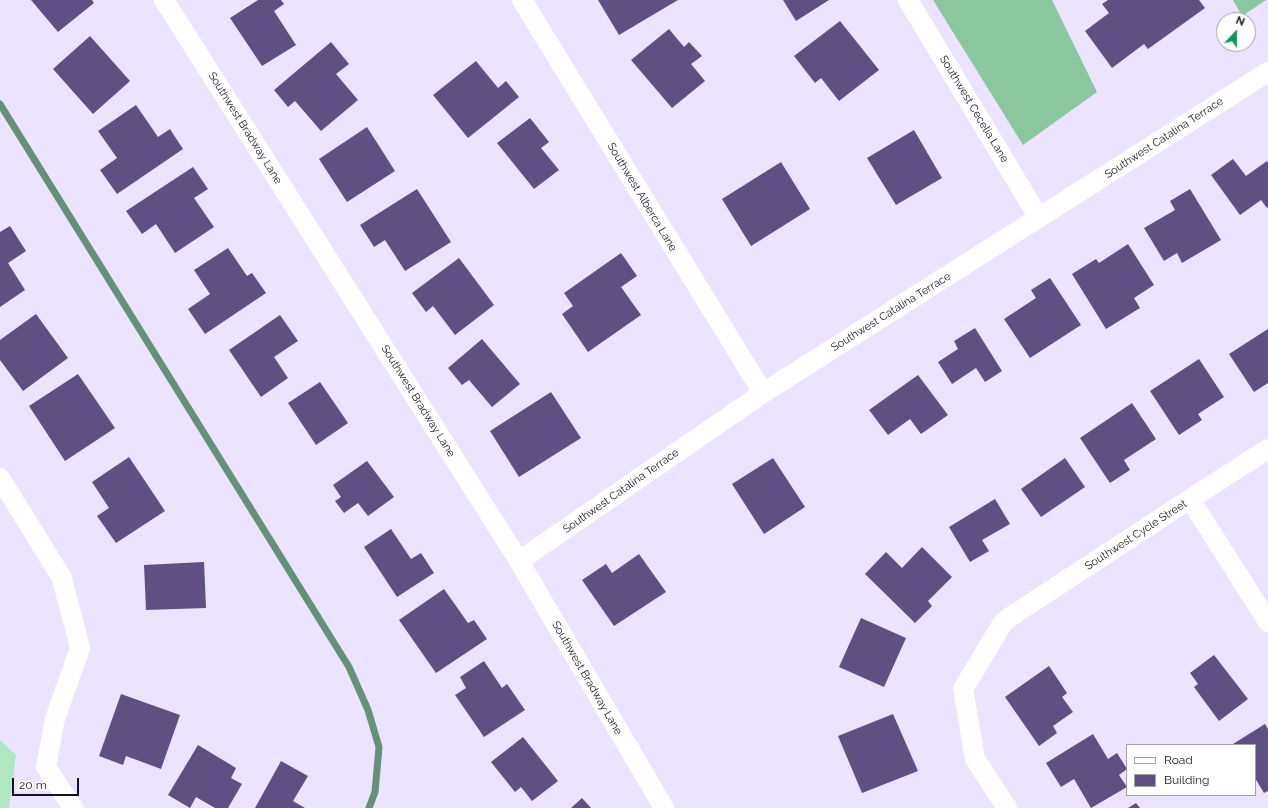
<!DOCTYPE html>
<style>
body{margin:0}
#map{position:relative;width:1268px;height:808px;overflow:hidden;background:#ebe3ff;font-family:Raleway,sans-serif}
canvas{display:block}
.legend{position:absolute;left:1126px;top:744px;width:130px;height:52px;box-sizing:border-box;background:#fff;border:1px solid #a2a1a5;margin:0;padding:5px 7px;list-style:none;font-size:12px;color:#16131e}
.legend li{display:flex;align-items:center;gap:8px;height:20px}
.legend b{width:20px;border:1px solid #a2a1a5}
.north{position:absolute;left:1216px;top:12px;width:40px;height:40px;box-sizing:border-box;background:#fff;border:1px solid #a2a1a5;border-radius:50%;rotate:22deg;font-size:11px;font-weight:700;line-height:16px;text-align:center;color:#16131e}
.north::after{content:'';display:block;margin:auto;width:14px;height:18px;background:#0c9656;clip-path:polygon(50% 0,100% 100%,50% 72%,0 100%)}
.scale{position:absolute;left:12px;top:778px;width:67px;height:18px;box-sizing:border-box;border:2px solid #16131e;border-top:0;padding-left:5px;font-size:12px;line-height:14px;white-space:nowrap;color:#16131e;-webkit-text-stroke:3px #fff;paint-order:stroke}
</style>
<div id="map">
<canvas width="1268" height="808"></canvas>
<ul class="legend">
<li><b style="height:5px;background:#fff"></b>Road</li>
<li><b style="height:11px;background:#604f83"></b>Building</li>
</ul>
<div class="north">N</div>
<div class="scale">20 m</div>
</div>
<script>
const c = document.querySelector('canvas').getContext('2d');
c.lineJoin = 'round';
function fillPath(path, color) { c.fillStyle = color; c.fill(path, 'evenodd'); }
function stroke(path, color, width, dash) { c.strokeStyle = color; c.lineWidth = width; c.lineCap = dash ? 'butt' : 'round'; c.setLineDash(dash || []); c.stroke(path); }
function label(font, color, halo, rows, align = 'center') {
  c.font = font + ' Raleway,sans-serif'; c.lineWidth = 4; c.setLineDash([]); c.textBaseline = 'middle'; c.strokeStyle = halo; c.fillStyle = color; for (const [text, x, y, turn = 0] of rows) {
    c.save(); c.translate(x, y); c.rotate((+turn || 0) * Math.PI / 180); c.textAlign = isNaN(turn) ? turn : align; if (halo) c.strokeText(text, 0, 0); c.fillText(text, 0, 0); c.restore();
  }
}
fillPath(new Path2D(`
 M0,740l16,15 -7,53h-9z`), '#aee7c1');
fillPath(new Path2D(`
 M933,0h119l45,92 -74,53z
 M1233,0h33l-24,16z`), '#8ac79f');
stroke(new Path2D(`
 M0,104l349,563 19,43 11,37 -4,45 -6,16`), '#669077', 7);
fillPath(new Path2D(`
 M31,0h61l2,3 -36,29z
 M258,0h23l3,4 -10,7 22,34 -34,21 -32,-48z
 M598,0h80l-59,35z
 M783,0h46l-33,21z
 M1108,0h91l6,8 -57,41 -4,-5 -32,24 -27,-37 24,-18 -7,-9z
 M840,21l39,49 -40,31 -18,-23 -6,5 -21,-27z
 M669,29l15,18 5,-5 13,14 -11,8 14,17 -33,27 -41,-48z
 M90,36l40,45 -37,33 -40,-45z
 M331,42l18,22 -13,10 22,26 -37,31 -26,-30 -7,6 -14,-17z
 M476,61l22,27 8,-7 13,16 -51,41 -35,-43z
 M136,105l22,32 12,-8 13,20 -66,45 -17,-24 17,-12 -19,-27z
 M530,118l19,24 -8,6 18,22 -25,19 -37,-46z
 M367,127l28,44 -48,31 -28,-43z
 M914,130l28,48 -46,27 -29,-47z
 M1233,159l13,17 21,-15 1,2v44l-1,1 -6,-8 -21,15 -29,-40z
 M781,162l29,47 -59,37 -29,-47z
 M193,167l15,22 -14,9 20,29 -39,26 -19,-29 -14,10 -16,-23z
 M417,189l34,53 -46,29 -20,-31 -11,7 -14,-22z
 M1190,189l31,51 -39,23 -5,-10 -13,8 -20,-33 31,-18 -5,-9z
 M10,226l16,25 -18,12 17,27 -25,17v-75z
 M1128,244l26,41 -20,13 6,10 -34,21 -34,-55 24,-15 3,4z
 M228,248l19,28 5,-3 14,20 -61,41 -17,-25 22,-15 -16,-24z
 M621,253l16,23 -16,11 20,28 -53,37 -26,-38 11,-8 -9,-13z
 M459,258l35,47 -39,30 -22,-29 -7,6 -14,-19z
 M1050,278l31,47 -51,33 -26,-39 32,-21 -5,-8z
 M36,314l32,44 -45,33 -23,-31v-20z
 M280,315l18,26 -24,16 14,21 -27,19 -32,-47z
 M975,328l27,43 -17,11 -9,-14 -24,16 -14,-22 20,-13 -4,-8z
 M1268,329v54l-14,9 -25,-38z
 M482,339l38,45 -28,23 -23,-27 -7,5 -14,-17z
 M1199,359l25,38 -26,17 4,6 -23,15 -29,-44z
 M78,374l37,54 -50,33 -36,-55z
 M918,375l30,40 -27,19 -11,-15 -22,16 -19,-25z
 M320,382l28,41 -32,22 -28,-42z
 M551,392l30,46 -62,39 -29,-46z
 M1132,403l24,36 -32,21 6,10 -20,13 -30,-45z
 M129,457l36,54 -49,32 -19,-27 12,-8 -17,-26z
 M773,458l32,49 -41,27 -32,-50z
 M1065,458l20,29 -44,30 -20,-28z
 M367,461l27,36 -26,19 -10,-13 -14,10 -9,-12 6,-4 -8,-12z
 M995,499l15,25 -28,16 7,11 -19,11 -21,-35z
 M391,529l20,30 10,-6 13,20 -37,24 -33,-50z
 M922,547l30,30 -24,24 4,5 -17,17 -50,-49 21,-22 16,16z
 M639,554l27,38 -52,34 -32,-46 24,-16 6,9z
 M204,562l2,46 -60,2 -2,-45z
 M444,589l24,34 6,-3 13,19 -51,34 -37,-53z
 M861,618l45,20 -22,49 -45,-20z
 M1214,655l34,44 -29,22 -25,-34 4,-3 -8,-11z
 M484,661l18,27 5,-4 18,26 -41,27 -29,-42 11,-7 -6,-11z
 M1049,666l18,27 -5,4 11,15 -20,14 4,7 -18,13 -34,-49z
 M121,694l59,21 -19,54 -35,-13 -3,9 -24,-9z
 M893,714l25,57 -56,22 -24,-57z
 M1265,724l3,5v62l-4,2 -9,-15v-33h-21l-1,-1z
 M1093,734l15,25 9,-6 10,16 -8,6 8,12 -36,21 -17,-29 -13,8 -15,-24z
 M523,737l35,44 -26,20 -11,-14 -6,5 -24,-30z
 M198,745l38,23 -5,10 11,6 -14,24h-13l-19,-11 -6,11 -22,-13z
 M281,761l27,15 -15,25 12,7h-50z
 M582,798l9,10h-20z
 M1136,803l4,5h-12z`), '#604f83');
stroke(new Path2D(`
 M164,0l355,561 145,247
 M522,0l241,393
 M908,0l131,218
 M0,478l62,100 18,70 -25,71 -9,48 27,41
 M1190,499l78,123
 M519,561l244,-168 505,-321
 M1007,808l-32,-49 -12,-70 41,-68 186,-122 78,-50`), '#fff', 20);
label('11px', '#16131e', '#fff', [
 ["Southwest Cecelia Lane",974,109,59],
 ["Southwest Bradway Lane",245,128,58],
 ["Southwest Catalina Terrace",1164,138,-33],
 ["Southwest Alberca Lane",642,197,59],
 ["Southwest Catalina Terrace",891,312,-32],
 ["Southwest Bradway Lane",418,401,58],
 ["Southwest Catalina Terrace",621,491,-35],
 ["Southwest Cycle Street",1136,535,-33],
 ["Southwest Bradway Lane",587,678,60]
]);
</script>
